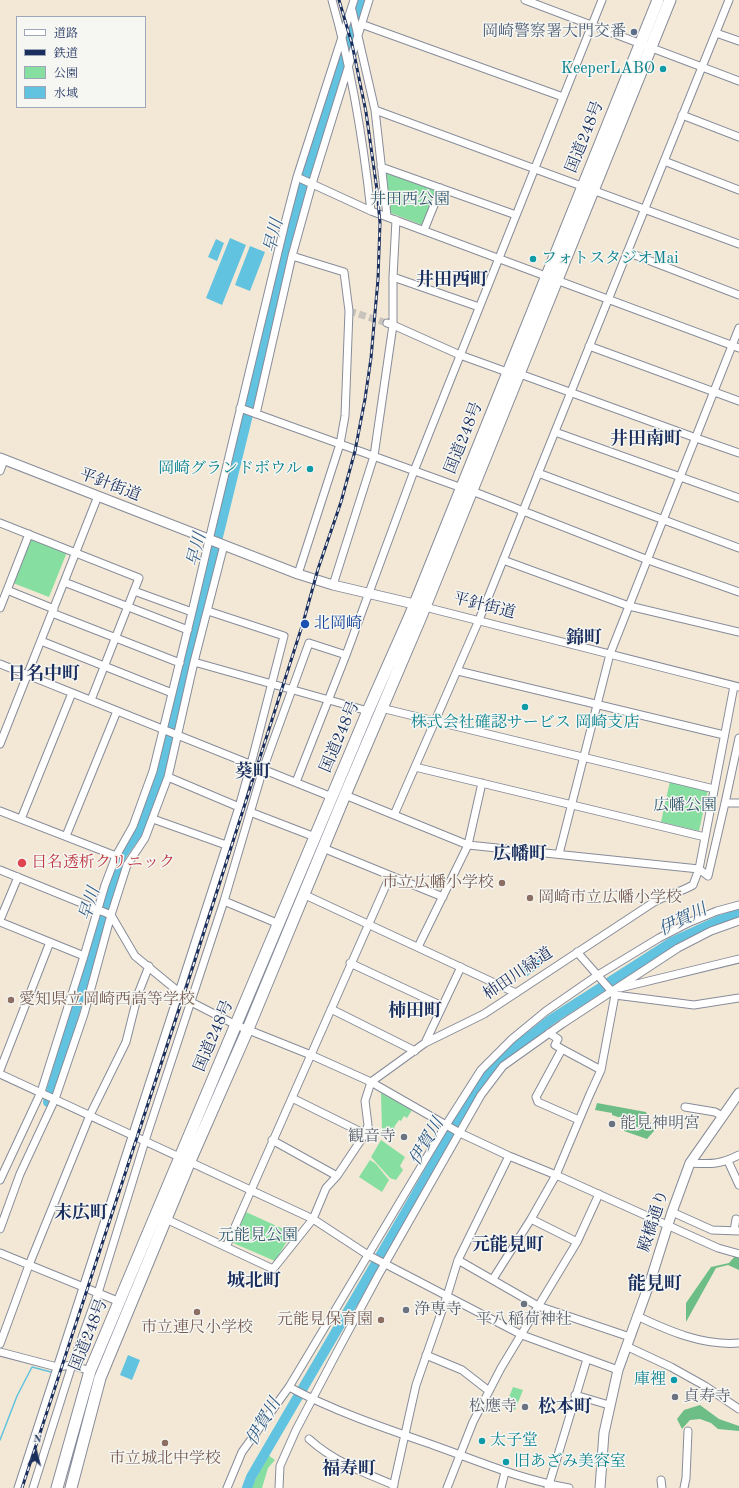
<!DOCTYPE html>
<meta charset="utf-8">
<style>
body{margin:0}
#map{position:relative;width:739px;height:1488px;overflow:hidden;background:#f3e8d5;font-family:"Old Standard TT","Noto Serif JP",serif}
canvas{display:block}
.legend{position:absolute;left:16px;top:16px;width:130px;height:92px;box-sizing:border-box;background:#f6f6f2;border:1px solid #9ea6b7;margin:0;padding:5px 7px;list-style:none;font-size:12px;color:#1b2f5e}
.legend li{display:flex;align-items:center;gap:8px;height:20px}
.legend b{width:20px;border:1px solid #9ea6b7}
.north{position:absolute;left:16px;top:1432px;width:40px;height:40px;-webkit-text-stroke:3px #f6f6f2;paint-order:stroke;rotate:7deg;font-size:11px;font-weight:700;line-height:16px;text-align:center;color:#1b2f5e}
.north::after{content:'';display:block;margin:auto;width:14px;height:18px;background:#1b2f5e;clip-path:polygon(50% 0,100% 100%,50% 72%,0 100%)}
</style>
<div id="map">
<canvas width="739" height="1488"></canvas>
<ul class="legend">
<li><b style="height:5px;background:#fff"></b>道路</li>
<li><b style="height:5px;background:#1b2f5e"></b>鉄道</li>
<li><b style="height:11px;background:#87dea1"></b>公園</li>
<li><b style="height:11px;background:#61c3df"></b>水域</li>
</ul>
<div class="north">N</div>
</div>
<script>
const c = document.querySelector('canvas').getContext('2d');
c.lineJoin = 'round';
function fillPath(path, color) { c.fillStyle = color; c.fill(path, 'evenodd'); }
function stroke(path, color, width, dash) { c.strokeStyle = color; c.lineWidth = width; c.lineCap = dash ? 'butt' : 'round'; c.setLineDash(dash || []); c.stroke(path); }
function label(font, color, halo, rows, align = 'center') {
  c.font = font + ' "Old Standard TT","Noto Serif JP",serif'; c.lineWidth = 3; c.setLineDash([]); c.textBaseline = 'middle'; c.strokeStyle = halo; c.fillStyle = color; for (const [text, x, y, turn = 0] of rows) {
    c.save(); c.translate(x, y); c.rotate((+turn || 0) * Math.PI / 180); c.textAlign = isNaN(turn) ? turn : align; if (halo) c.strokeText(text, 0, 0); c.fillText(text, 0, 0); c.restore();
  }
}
fillPath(new Path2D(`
 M386,171l51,18 -15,36 -31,-12z
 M31,538l36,14 -18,45 -36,-14z
 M670,781l38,9 -9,41 -38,-9z
 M381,1093l31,17 -5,8 -3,-2 -3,5 -2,-1 -5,7 1,1 -5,8 -8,-5z
 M381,1140l24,17 -5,9 3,4 -7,10 -6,-2 -19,-21z
 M370,1160l6,4 13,16 -7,12 -23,-15z
 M246,1212l46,21 -17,28 -42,-18z
 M513,1387l10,3 -8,20 -9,-4 5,-7 -2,-2z
 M268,1455l7,5 -7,8 -6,20h-11z`), '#87dea1');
fillPath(new Path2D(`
 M597,1103l49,9 8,19 -7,8 -23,-8v-12l-12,-4v-2l-17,-3z
 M735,1256l4,2v12l-11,-5 -12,3 -30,54v-19l25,-36 18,-4z
 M700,1405l19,14 20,7v5l-21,-2 -7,-6 -11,-4 -10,1 -8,9 -5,-10 7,-9z`), '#6dbd87');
fillPath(new Path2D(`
 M230,238l16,7 -24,60 -16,-7z
 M216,239l8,4 -7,18 -9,-4z
 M250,246l15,6 -15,39 -15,-6z
 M536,956l7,8 -17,13 -7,-9z
 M128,1355l12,5 -8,20 -12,-5z`), '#61c3df');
stroke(new Path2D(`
 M0,1440l17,-44 15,-29 19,5`), '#61c3df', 1.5);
stroke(new Path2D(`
 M48,1102l73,-246 19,-27 20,-56 94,-383 49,-206 46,-147 13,-37
 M247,1488l4,-11 156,-267 67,-117 15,-22 20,-18 43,-34 120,-77 48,-22 19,-6`), '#61c3df', 10);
stroke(new Path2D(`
 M349,311l38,12`), '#c8c3bd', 7, [7, 3.5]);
const minor = new Path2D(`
 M332,0c20,70 31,139 39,211
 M525,0l214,81
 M352,10l23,100 12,106
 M361,24l202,73
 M716,33l23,8
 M375,110l364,134
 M682,115l57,22
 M664,161l75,29
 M381,167l135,48
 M297,177l74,34 368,137
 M424,230l17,-42
 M627,252l112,43
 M292,256l52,16 5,39 -4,105 -5,28 -42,130
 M393,277l86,30
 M387,323l6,2 67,30 47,17
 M589,346l150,55
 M520,374l176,64 43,15
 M240,408l222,80
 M256,414l36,-158 20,-72 57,-184
 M555,432l184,66
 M0,471l4,-11
 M538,473l201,75
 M472,491l176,69 91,32
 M0,523l139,55 -48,122
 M503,560l126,46 110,26
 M64,582l124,48
 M333,585l41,-129 19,-131v-48l3,-57
 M7,590l47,19
 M134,591l58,21
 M421,606l318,81
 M0,608l29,-74
 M52,613l128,50
 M41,641l131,52
 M194,662l174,49
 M0,664l332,133
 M458,671l266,64
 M381,708l333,81
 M0,744l98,-248
 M415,767l290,70
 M168,777l71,30
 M296,782l50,-127 68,-184 188,-471
 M345,795l123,50 231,24 9,7 17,-73h14
 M725,803l14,-65
 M0,811l116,45
 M250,812l65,25
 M394,815l85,-195 250,-620
 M21,819l51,-126
 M153,819l73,26
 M66,836l51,-125
 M323,848l120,49
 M559,854l51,-200 129,-326
 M0,870l111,45 24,41 56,46 45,23 75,30 60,27 89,51 49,23 47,19 162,73 21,6
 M303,894l213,99
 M224,901l55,23
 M0,920l18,-43
 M0,922l84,34
 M418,947l50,-102 14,-62
 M577,952l38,43 79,10 45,-7
 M350,963l92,43
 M620,988l119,-29
 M331,1009l84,42
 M549,1033l9,6 -3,6 7,4
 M425,1043l36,-76
 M0,1070l50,-128
 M0,1074l313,145 55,36 154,80 96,35
 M292,1098l73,36
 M685,1107l30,5 7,4
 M579,1120l-41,-18 -2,-5 26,-48 39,21
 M272,1140l65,36
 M728,1161l11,24
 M690,1163c21,1 29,2 49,-8
 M0,1180l41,-88 43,-136 21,-71 11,-29 17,-30 20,-55 39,-159 17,-72 76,-317 12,-46 57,-177
 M672,1212l40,18 27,1
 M166,1219l107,50 40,-50 13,-31 11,-12 28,-42 3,-9 -3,-24 6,-19 54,-39 59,-29 170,-112c13,-7 27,-10 39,-17l6,-16 35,-183
 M531,1219l46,23
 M0,1229l20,-55 35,-75 29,-85 27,-99 16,-50 18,-27 23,-61 26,-115 30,-117
 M734,1231l2,-12
 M226,1247l164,-371
 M0,1253l120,49
 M458,1260l80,46 92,31
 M493,1279l38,-60 25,-44 34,-81 11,-24 14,-75
 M637,1316c32,15 66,30 102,27
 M0,1344l29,-79 61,-150 36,-73 12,-48 11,-28
 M626,1346l45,21 34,19 34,23
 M0,1352l57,15 15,-2 18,6
 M426,1355l36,15 27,21
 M289,1387c45,24 95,41 144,58 45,16 89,35 136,43
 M575,1395l34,10
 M309,1439c24,22 55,34 85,46
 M661,1480l1,8
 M18,1488l221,-681 12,-43 33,-128 -76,-25
 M33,1488l39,-123 26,-72 47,-152 79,-240 39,-132 46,-126 37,12
 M227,1488l15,-36 47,-65 157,-262 35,-55 31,-31 34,-28 52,-36 61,-37 31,-16 27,-11 22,-6
 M279,1488l1,-22 16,-36 40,-76 43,-80 102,-179 22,-29 59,-42 116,-76 33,-17 28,-10
 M393,1488l23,-103 31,-89 11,-36 51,-104
 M447,1488l26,-66 28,-54 76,-126 22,-48
 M501,1488l4,-16
 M548,1488l39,-129
 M684,1488l2,-10 2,-47`);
const major = new Path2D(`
 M0,458l298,116 35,11 81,19
 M600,1488l4,-55 14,-63 33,-91 21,-67 18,-49 49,-70`);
const highway = new Path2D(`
 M57,1488l33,-117 278,-660 42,-95 248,-616
 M71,1488l29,-110 90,-217 58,-132 97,-234 75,-176 250,-619`);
stroke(minor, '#878c9a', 9);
stroke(major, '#878c9a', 11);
stroke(highway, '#878c9a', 13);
stroke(minor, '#fff', 7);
stroke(major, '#fff', 9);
stroke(highway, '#fff', 11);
const rail = new Path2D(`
 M22,1488l166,-506 115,-359 15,-54 23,-67 14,-51 10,-52 6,-41 7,-79 2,-56 -3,-33 -11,-78 -14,-68 -13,-44`);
stroke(rail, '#1b2f5e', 3);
stroke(rail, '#f6f6f2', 1.5, [4.5]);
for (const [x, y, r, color] of [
 [634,32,4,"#5c6f8a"],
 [663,69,4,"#0f9aa8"],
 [533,259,4,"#0f9aa8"],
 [310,469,4,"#0f9aa8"],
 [305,624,5,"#1a4fb4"],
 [525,707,4,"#0f9aa8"],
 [22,863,5,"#e0444e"],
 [502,883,4,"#8d6e63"],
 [530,898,4,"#8d6e63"],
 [11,1000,4,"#8d6e63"],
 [612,1124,4,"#6b7280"],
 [404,1137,4,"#6b7280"],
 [524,1304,4,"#6b7280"],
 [406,1310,4,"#6b7280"],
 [197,1312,4,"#8d6e63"],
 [381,1320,4,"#8d6e63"],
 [674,1380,4,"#0f9aa8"],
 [675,1397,4,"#6b7280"],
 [525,1407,4,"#6b7280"],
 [482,1441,4,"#0f9aa8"],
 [165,1443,4,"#8d6e63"],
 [506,1462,4,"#0f9aa8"]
]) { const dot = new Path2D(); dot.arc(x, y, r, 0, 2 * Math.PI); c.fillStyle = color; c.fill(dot); stroke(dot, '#f6f6f2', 1.5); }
label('16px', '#4e5e75', '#f6f6f2', [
 ["岡崎警察署大門交番",626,32]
], 'right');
label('16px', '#0d838f', '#f6f6f2', [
 ["KeeperLABO",655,69],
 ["フォトスタジオMai",541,259,"left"],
 ["岡崎グランドボウル",302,469],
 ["株式会社確認サービス 岡崎支店",525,723,"center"],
 ["庫裡",666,1380],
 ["太子堂",490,1441,"left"],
 ["旧あざみ美容室",514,1462,"left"]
], 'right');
label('16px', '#1b2f5e', '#f6f6f2', [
 ["国道248号",585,137,-68],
 ["国道248号",464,438,-68],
 ["平針街道",110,485,21],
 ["平針街道",484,606,14],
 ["国道248号",340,737,-67],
 ["柿田川緑道",518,974,-34],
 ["国道248号",214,1036,-67],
 ["殿橋通り",654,1221,-72],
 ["国道248号",89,1335,-68]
]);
label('16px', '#365b6f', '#f6f6f2', [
 ["井田西公園",410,200],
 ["広幡公園",685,806],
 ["元能見公園",258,1236]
]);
label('16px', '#164399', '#f6f6f2', [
 ["北岡崎",314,624]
], 'left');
label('16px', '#be3a42', '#f6f6f2', [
 ["日名透析クリニック",31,863]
], 'left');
label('16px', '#785e54', '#f6f6f2', [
 ["市立広幡小学校",494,883],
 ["岡崎市立広幡小学校",538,898,"left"],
 ["愛知県立岡崎西高等学校",19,1000,"left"],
 ["元能見保育園",373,1320],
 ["市立連尺小学校",197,1328,"center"],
 ["市立城北中学校",165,1459,"center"]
], 'right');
label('16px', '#5b616d', '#f6f6f2', [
 ["能見神明宮",620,1124],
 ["観音寺",396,1137,"right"],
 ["浄専寺",414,1310],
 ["平八稲荷神社",524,1320,"center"],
 ["貞寿寺",683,1397],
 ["松應寺",517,1407,"right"]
], 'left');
label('italic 17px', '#305b85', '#f6f6f2', [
 ["早川",274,236,-76],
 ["早川",197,550,-76],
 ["早川",90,904,-73],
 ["伊賀川",683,920,-26],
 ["伊賀川",427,1142,-60],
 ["伊賀川",264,1422,-60]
]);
label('bold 18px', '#1b2f5e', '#f6f6f2', [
 ["井田西町",452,280],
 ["井田南町",646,439],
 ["錦町",584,638],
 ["日名中町",44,674],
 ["葵町",253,772],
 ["広幡町",520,854],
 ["柿田町",415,1011],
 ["末広町",81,1213],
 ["元能見町",508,1245],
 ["城北町",254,1281],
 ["能見町",655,1284],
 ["松本町",565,1407],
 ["福寿町",349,1469]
]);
</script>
